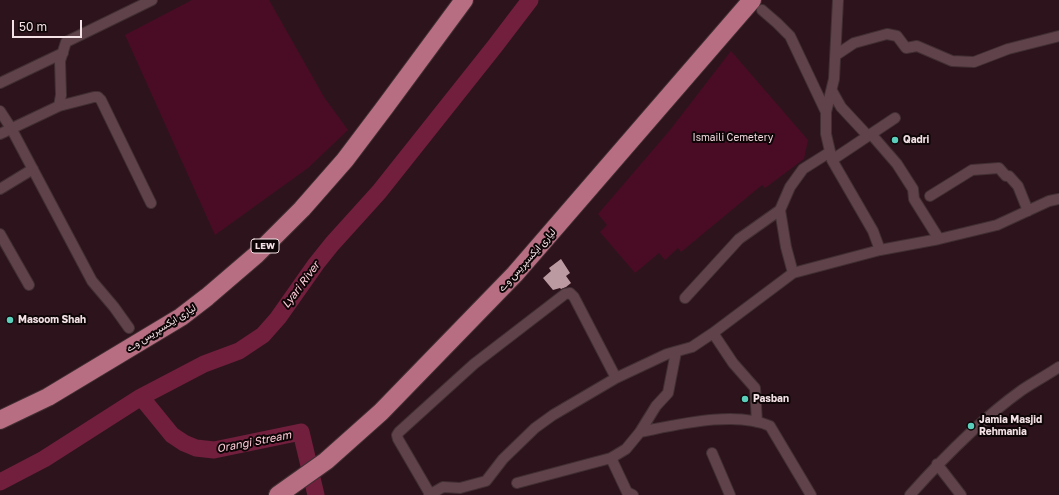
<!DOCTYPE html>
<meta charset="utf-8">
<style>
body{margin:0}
#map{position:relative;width:1059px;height:495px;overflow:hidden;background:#2d141c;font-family:"Golos Text",sans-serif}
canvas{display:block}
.scale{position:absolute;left:12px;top:20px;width:70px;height:18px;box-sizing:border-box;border:2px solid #f3e1e5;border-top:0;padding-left:5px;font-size:12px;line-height:14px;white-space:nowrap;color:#f3e1e5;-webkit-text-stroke:3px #0e0507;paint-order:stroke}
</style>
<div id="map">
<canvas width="1059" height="495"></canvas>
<div class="scale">50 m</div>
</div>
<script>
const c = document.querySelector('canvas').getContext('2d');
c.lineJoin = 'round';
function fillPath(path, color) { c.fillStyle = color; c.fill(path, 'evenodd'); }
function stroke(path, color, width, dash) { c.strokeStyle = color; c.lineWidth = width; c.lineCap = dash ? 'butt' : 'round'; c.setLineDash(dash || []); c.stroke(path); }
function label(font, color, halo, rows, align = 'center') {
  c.font = font + ' "Golos Text",Vazirmatn,sans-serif'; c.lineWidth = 4; c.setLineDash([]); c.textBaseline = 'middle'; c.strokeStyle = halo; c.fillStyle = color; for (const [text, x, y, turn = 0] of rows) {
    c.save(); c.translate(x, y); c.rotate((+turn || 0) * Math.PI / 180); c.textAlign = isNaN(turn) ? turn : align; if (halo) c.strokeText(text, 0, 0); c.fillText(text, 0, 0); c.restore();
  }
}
fillPath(new Path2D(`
 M192,0h77l55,97 24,33 -40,38 -93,67 -90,-200z
 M731,51l77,89 -4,19 -39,29 -3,-3 -81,67 -3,-4 -13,12 -6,-7 -24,20 -35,-41 7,-7 -9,-11 72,-84z`), '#4a0c25');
stroke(new Path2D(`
 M141,397l31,38 12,8 12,5 18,2 87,-18 15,63
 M0,482l44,-23 97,-62 63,-33 35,-13 24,-16 15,-17 38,-54 16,-20 47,-52 116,-146 35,-46`), '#721f3e', 17);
fillPath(new Path2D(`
 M561,259l9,14 -4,3 5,7 -5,4 -5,2 -1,-1 -7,2 -10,-12 8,-7 -2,-3z`), '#bc9aa2');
const street = new Path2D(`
 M838,0l-4,79 -8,33v22l6,26 41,71 7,19
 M762,10l15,13 13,13 36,76
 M836,55l18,-12 33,-9 10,2 9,12 11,-2 35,15 22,1 34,-13 51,-13
 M0,83l63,-30
 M832,91l9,16 27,29
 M59,106l35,-9h4l3,3 50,103
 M0,111l11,17 81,153 22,26 15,21
 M0,134l59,-28 2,-11 -1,-34 6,-19 86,-42
 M871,134l26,30 16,25 1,10 25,40
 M832,160l63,-42
 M0,189l33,-20
 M930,196l42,-26 27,-2 7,8h3l9,10 10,25
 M0,234l29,51
 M793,273l-7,-26 -6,-37 10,-23 13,-18 27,-17
 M685,298l54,-59 41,-29
 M713,333l20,30 22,25 2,34
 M640,432c36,-7 96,-22 130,-6l41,69
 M712,453l18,42
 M937,464l24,31
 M517,483l94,-25
 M430,494l-32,-55 -1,-4 2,-3 75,-68 91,-70 5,-1 4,4 42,81
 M429,495l14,-8 17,1 26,-7 17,-22 32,-31 18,-13 63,-37 51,-24 25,-7 21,-14 80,-60 87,-23 59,-11 58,-14 52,-24 10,-2
 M633,495l-6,-3 -16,-34 15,-9 14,-17 16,-26 12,-13 8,-41
 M910,495c34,-38 70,-75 112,-105 12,-8 25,-15 37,-23`);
const highway = new Path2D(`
 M0,420l48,-23 133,-80 26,-20 49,-42 46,-46 43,-49 40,-53 79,-107
 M278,495l48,-34 55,-49 134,-138 237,-274`);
stroke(street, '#412f33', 12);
stroke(highway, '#412f33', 20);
stroke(street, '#60434a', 10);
stroke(highway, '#b76e83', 18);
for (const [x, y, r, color] of [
 [895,140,4,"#5bcebc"],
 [10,320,4,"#5bcebc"],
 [745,399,4,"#5bcebc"],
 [971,426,4,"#5bcebc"]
]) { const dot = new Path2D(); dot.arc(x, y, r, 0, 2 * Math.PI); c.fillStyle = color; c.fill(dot); stroke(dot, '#0e0507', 1.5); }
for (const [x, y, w] of [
 [265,246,28]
]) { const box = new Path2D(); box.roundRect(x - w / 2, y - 7, w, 14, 3); c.fillStyle = '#0e0507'; c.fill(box); stroke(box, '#f3e1e5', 1); }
label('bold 9px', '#f3e1e5', null, [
 ["LEW",265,246]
]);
label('10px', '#f1d7dd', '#0e0507', [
 ["Ismaili Cemetery",733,138]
]);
label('bold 10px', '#f3e1e5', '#0e0507', [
 ["Qadri",903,140],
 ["Masoom Shah",18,320],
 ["Pasban",753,399],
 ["Jamia Masjid",979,420],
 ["Rehmania",979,432]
], 'left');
label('10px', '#f3e1e5', '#0e0507', [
 ["لیاری ایکسپریس وے",527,260,-48],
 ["لیاری ایکسپریس وے",161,328,-32]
]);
label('italic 11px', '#fdcad7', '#0e0507', [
 ["Lyari River",301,285,-53],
 ["Orangi Stream",254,442,-11]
]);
</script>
